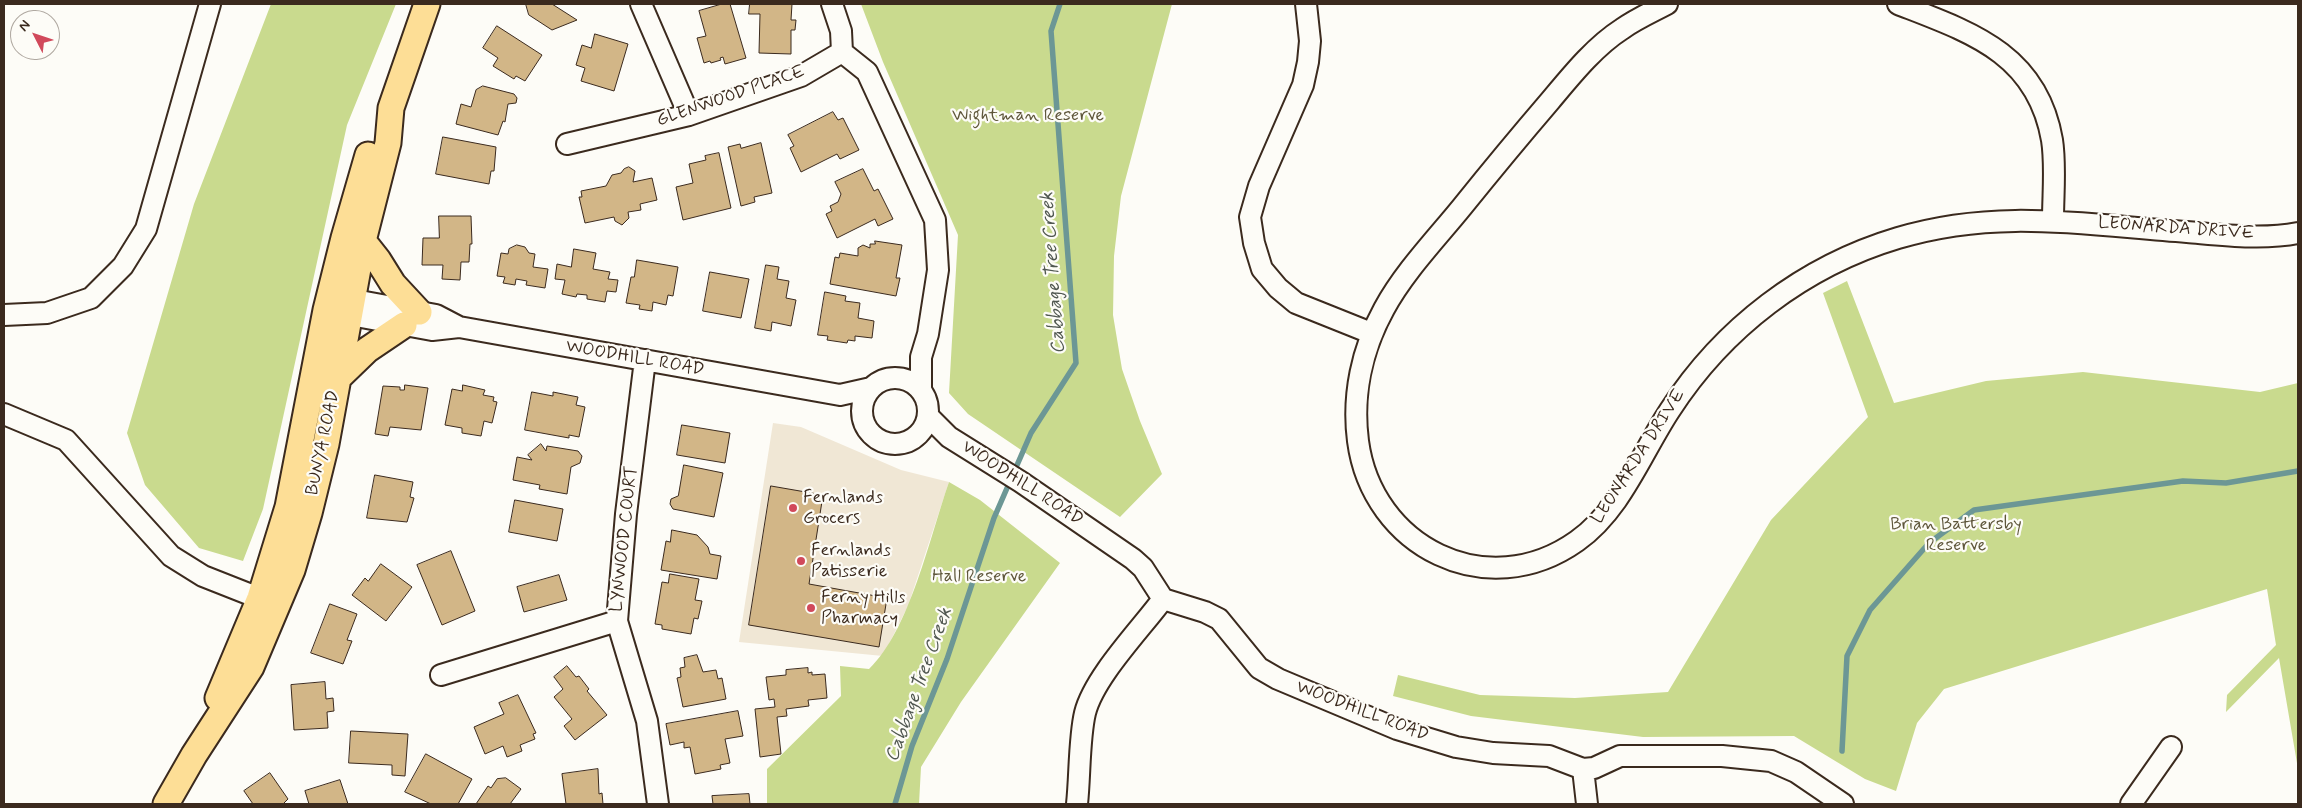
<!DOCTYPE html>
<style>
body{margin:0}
#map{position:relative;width:2302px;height:808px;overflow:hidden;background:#fdfcf7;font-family:Mynerve,sans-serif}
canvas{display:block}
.frame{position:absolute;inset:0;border:5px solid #3b2a1e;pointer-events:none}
.north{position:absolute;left:10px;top:10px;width:50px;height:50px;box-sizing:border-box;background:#fdfcf7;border:1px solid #afa8a0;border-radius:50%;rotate:311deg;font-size:14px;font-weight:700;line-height:20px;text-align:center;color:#3b2a1e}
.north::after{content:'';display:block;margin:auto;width:18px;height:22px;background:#d1495b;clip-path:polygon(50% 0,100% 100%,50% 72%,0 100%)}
</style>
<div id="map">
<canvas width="2302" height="808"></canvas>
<div class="frame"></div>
<div class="north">N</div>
</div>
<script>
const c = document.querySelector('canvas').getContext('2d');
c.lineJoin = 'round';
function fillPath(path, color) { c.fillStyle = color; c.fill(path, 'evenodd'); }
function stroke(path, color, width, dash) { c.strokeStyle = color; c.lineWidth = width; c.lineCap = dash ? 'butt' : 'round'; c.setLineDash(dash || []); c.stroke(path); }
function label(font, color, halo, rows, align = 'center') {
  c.font = font + ' Mynerve,sans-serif'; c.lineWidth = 4.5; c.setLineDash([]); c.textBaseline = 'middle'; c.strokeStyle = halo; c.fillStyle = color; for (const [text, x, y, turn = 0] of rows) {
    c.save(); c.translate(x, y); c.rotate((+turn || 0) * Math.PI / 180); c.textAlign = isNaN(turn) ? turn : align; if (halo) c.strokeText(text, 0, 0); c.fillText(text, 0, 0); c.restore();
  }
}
fillPath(new Path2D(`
 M773,423l28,4 100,43 48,12 -41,124 -25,50 -144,-14z`), '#f0e7d5');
fillPath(new Path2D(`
 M271,4h125l-49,121 -84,384 -20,52 -44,-13 -54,-63 -18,-52 67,-229z
 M861,4h311l-51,192 -7,60 -1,59 9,54 18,52 22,53 -42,43 -152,-103 -19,-21 9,-158 -75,-173z
 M1847,281l47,122 92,-22 97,-9 177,20 38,-9v386l-19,-111 -53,54 1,-17 49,-50 -9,-56 -323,100 -27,34 -21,68 -31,-12 -71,-43 -151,1 -172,-21 -78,-20 5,-21 82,20 95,3 93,-6 103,-172 97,-103 -45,-124z
 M949,482l31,18 80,63 -99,139 -40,65 -2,37h-152v-35l74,-73 -1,-30 29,3c41,-39 61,-133 80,-187z`), '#c9da8e');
stroke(new Path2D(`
 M1842,751l5,-95 23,-46 59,-67 45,-33 209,-29 43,2 72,-12
 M895,804l17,-58 35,-87 47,-141 37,-85 45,-70 -25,-332 9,-27`), '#6c9795', 5.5);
const building = new Path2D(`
 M526,4h26l25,16 -25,10 -23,-15z
 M722,4h8l16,54 -21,6 -2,-7 -3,1 1,2 -10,3 -1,-2 -6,2 -7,-25 9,-2 -7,-25z
 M750,4h42l-1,16h5l-1,10h-4v24l-32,-1 1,-39h-11z
 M497,26l45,29 -17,26 -9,-5 -2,3 -21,-13 5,-8 -15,-10z
 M595,34l33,10 -14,47 -33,-10 4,-13 -9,-3 6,-20 9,3z
 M483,86l31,8 3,4 -1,5 -8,1 -3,18 -2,-1 -5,14 -42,-11 5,-20 10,3 5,-17z
 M833,112l5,8 5,-2 16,32 -19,9 -3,-5 -36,18 -11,-24 4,-2 -6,-11z
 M443,137l53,10 -2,24h-3l-2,13 -53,-10z
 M761,143l11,50 -18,4 1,5 -14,4 -13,-59 12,-3 1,4z
 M719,153l12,55 -48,12 -7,-33 17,-4 -4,-19 17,-4 -1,-4z
 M629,167l6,4 -2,11 19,-4 5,22 -17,4 1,6 -13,2 1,6 -7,7 -7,-4 -1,-4 -29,6 -6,-26h3l-1,-6 25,-5 6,-11 9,-2 3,-4z
 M863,169l11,22 4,-2 15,30 -15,7 -3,-7 -38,19 -11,-24 6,-3 -2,-5 8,-4 3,-8 -6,-12z
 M439,216h32l1,28h-2l-1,18h-8l-1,18 -18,-1 1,-14h-21l1,-27h16z
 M875,241l27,4 -6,33h4l-4,18 -66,-12 5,-27 4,1 1,-5 18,3v-8l5,-3 7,3v-4h5z
 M517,245l8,2 4,6 6,1 -2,13 15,2 -3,19 -19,-3 1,-4 -11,-2 -1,6 -12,-2 2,-6 -8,-1 4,-23 7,1 1,-5z
 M574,249l22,4 -3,16 17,3 -2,7 10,1 -2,12 -9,-1 -2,11 -18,-3v-4l-10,-1 -1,3 -14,-3 3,-14 -10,-1 2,-15 14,3z
 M637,260l41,7 -5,29 -5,-1 -2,10 -13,-3 -1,9 -13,-2 1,-4 -14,-2 5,-26h3z
 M766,265l13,2 -2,12 12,2 -3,17 10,2 -5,26 -19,-4 -1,9 -16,-3z
 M710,272l39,7 -8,39 -38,-7z
 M825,292l21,4 -1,5 15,2 -2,15 16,3 -2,17 -17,-2v5l-7,-1 -1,3 -20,-3 1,-4 -10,-1z
 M405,385l23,3 -7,42 -31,-3 -2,9 -13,-2 8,-48 17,1v3h4z
 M463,385l22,5 -2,5 11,2 -1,4 4,1 -5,21 -8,-2 -3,15 -19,-3v-5l-17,-3 7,-36 10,2z
 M532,392l21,4v-4l25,5 -2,8 9,2 -6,30 -10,-2v3l-44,-8z
 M682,425l48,8 -5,30 -48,-8z
 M541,444l5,7 1,-5 31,5 4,5 -2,7 -9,4 -4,27 -28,-5 1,-4 -27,-5 4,-23 15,3 -4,-5z
 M684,465l39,8 -9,44 -41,-8 -3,-5 1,-5 7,-3z
 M375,475l38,7 -3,15 4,1 -7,24 -40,-4z
 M771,486l52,9 -14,89 78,14 -8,49 -130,-22z
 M515,500l48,9 -6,32 -48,-9z
 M672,530l25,5 11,12 2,7 11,2 -4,23 -56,-9 5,-29 4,1z
 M451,551l24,60 -33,14 -25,-60z
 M381,564l31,23 -26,34 -34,-26 13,-17 3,3z
 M670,574l29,5 -4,21 7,1 -4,18 -4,-1 -3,16 -29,-5v-4l-7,-1 7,-42 6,1z
 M559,575l8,25 -43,12 -7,-25z
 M330,604l27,10 -10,26 5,1 -9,23 -32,-11z
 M697,655l6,17 13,-2 2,9 4,-1 4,21 -43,8 -6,-29 4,-1 -1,-9 5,-1 -1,-9z
 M567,666l9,11 3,-1 10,13 -2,2 20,24 -32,25 -11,-14 8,-7 -18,-22 9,-8 -9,-12z
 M808,668v5l4,-1v3l13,-1 2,24 -19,2 1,6 -23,3 1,7 -10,1 4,37 -21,3 -5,-48 20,-2 -1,-8 -5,1 -3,-23 20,-2v-5z
 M325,682l1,17 7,-1 1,13 -7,1 1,16 -34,2 -3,-45z
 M518,695l18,38 -3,1 2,5 -15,6 2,6 -15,6 -4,-11 -18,8 -11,-27 30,-13 -5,-11z
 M738,711l5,25 -18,3 5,24 -10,2 1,4 -26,5 -5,-27 -6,1v-6l-14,3 -4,-21z
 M351,731l57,3 -3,42 -13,-1v-10l-43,-2z
 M426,754l46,25 -14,25h-27l-26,-12z
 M598,769l1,25 3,-1 1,11h-37l-4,-30z
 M270,773l18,26 -5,5h-30l-9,-13z
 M506,778l15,11 -11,15h-34l12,-18 3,2 6,-9z
 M340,780l8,24h-39l-4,-13z
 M749,794l1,10h-37l-1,-8z`);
fillPath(building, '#d2b687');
stroke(building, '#3b2a1e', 1);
const minor = new Path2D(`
 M641,4l48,111
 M1306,4l4,37 -2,21 -5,23 -44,101 -9,31 4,26 8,26 16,19 18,15 75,30
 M1667,4c-15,8 -31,15 -45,25 -28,18 -51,47 -72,72 -30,35 -59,70 -88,106 -26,32 -58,65 -78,102 -22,40 -32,86 -26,132 14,106 129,164 219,100 44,-31 64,-87 93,-131 53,-82 134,-144 228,-172 100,-30 188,-13 289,-6 36,3 75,8 111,1
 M1898,4c72,28 139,49 154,136 4,25 1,54 1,80
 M842,52l25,20 68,148 3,50 -10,64 -7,23v33
 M567,144l122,-29 112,-39 41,-24 -1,-21 -9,-27
 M338,297l98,18 23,12
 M334,312l98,18 27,-3 381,68 31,-7
 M4,315l43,-2 44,-15 32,-32 23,-37 64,-225
 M645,360l-19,154 -9,107 30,100 11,83
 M862 411a33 33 0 1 1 66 0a33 33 0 1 1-66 0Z
 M4,414l62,26 105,116 32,20 71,28
 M928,416l21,21 72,45 112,77 10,9 20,31 42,13 14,7 40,49 19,11 119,50 59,18 37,6 56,3 34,13 11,-1 26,-12h102l49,5 25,11 47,32
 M441,675l176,-54
 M1583,769l4,35
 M1077,804c3,-27 2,-66 8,-91 9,-36 55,-83 78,-114
 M2131,804l40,-57`);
const major = new Path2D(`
 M363,241l15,19 15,24 26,28
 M338,378l29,-28 37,-25
 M218,698l42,-100 28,-91 38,-197 18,-72 24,-83
 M166,804l28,-49 57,-88 41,-97 17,-57 17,-69 37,-203 25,-98 3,-35 36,-104`);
stroke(minor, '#3b2a1e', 24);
stroke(major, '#3b2a1e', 29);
stroke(minor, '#fdfcf7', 20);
stroke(major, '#fdde96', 25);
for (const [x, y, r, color] of [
 [793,508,5,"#d1495b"],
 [801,561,5,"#d1495b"],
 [811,608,5,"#d1495b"]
]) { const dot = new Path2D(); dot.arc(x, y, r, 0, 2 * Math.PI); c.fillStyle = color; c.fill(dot); stroke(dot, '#fdfcf7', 2); }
label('18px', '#3b2a1e', '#fdfcf7', [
 ["GLENWOOD PLACE",731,97,-19],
 ["LEONARDA DRIVE",2176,229,4],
 ["WOODHILL ROAD",635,359,10],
 ["BUNYA ROAD",324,443,-78],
 ["LEONARDA DRIVE",1639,457,-57],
 ["WOODHILL ROAD",1022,484,33],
 ["LYNWOOD COURT",625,539,-84],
 ["WOODHILL ROAD",1362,712,21]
]);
label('18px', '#5e563a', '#fdfcf7', [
 ["Wightman Reserve",1028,116],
 ["Brian Battersby",1956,525],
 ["Reserve",1956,546],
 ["Hall Reserve",979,577]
]);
label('18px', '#3b2a1e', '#fdfcf7', [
 ["Fernlands",803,498],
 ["Grocers",803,519],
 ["Fernlands",811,551],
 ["Patisserie",811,572],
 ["Ferny Hills",821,598],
 ["Pharmacy",821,619]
], 'left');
label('italic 19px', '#505750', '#fdfcf7', [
 ["Cabbage Tree Creek",1054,273,-94],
 ["Cabbage Tree Creek",920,685,-70]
]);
</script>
